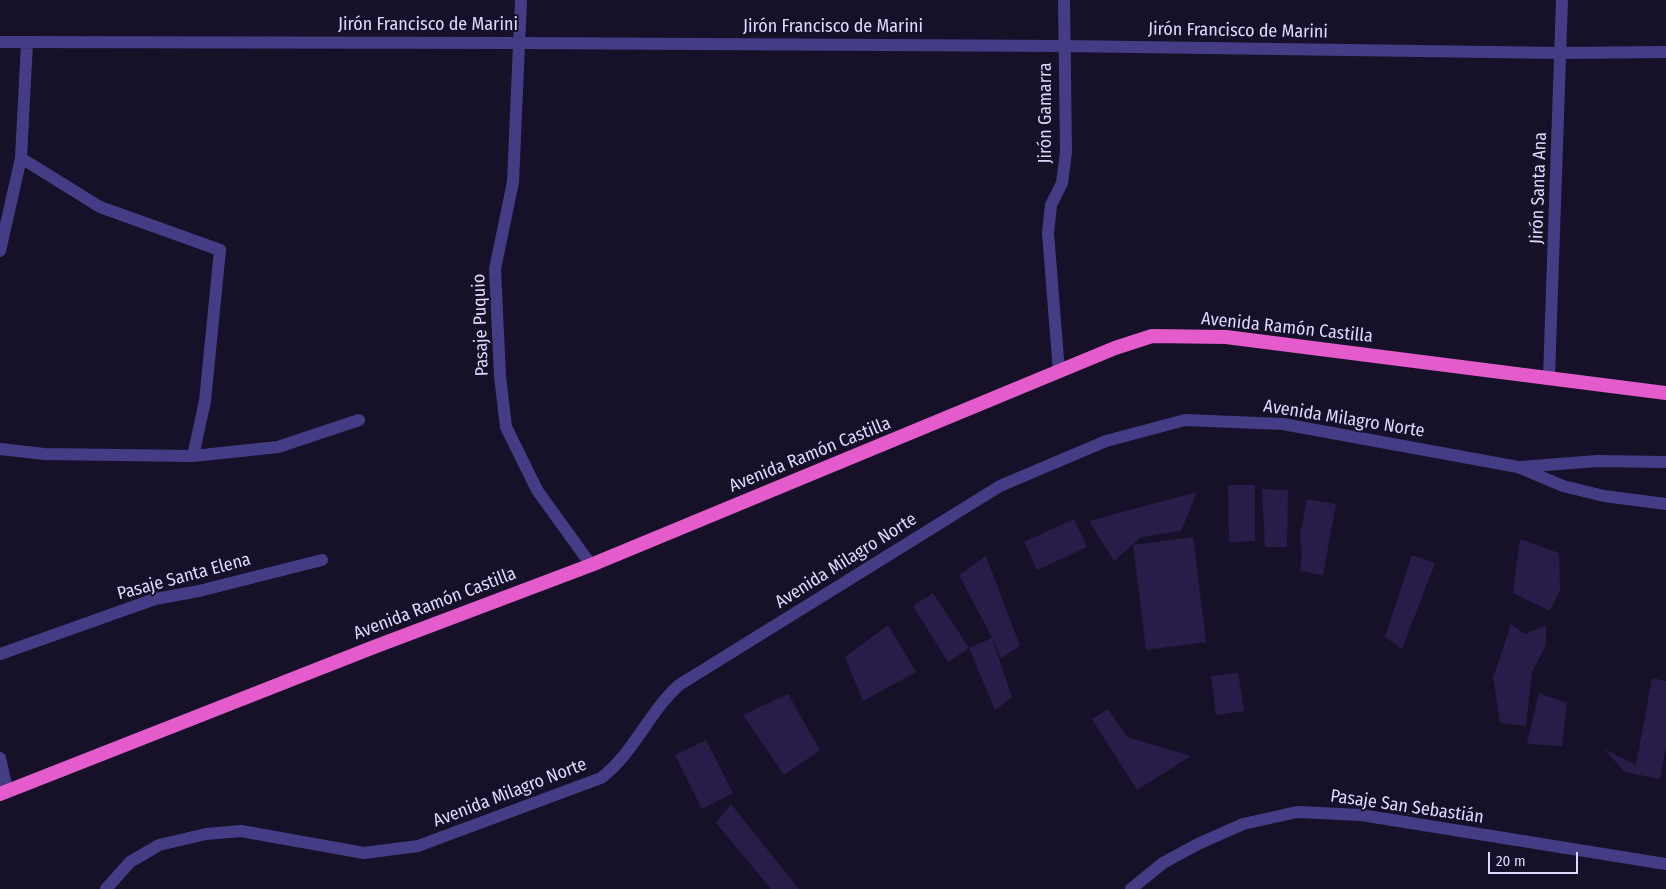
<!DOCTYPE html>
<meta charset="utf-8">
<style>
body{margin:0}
#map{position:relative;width:1666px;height:889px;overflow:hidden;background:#161128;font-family:"Fira Sans Condensed",sans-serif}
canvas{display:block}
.scale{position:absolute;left:1488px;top:852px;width:90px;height:22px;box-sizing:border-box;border:2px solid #dfd8fe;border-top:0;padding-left:6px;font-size:15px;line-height:18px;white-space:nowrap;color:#dfd8fe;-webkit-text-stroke:4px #161128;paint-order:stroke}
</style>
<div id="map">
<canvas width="1666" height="889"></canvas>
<div class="scale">20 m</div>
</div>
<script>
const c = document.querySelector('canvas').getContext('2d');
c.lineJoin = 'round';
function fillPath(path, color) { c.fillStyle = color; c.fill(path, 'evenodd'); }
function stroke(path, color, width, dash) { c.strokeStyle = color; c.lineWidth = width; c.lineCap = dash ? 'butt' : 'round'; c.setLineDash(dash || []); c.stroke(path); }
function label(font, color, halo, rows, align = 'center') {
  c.font = font + ' "Fira Sans Condensed",sans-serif'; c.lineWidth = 4; c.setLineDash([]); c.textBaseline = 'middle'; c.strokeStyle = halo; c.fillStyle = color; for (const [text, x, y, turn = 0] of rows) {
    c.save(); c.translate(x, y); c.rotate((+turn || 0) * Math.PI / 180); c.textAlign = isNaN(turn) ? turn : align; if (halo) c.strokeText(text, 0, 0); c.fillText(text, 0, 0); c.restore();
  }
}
fillPath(new Path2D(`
 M1228,485h27v56l-26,1z
 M1262,489l26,1 -1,57h-22z
 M1197,492l-16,39 -40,6 -27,24 -25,-40z
 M1307,499l29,5 -13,71 -23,-4 2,-17 -2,-18z
 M1074,519l13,28 -50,23 -13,-28z
 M1193,537l13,105 -60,8 -13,-105z
 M1520,539l39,14 1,38 -10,20 -37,-18z
 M1412,555l23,8 -33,86 -17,-12z
 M986,556l34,90 -19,12 -9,-20 20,59 -17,13 -26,-62 23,-10 -33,-63z
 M933,593l36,55 -21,14 -35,-56z
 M1511,624l14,10 21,-9v20l-14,27 -6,54 -26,-3 -7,-45z
 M888,625l28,47 -53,29 -18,-44z
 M1238,673l6,38 -28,4 -5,-39z
 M1652,678l14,3v65l-6,33 -35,-7 -21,-23 32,16z
 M1539,693l28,10 -5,43 -35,-2z
 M788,694l32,56 -36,25 -41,-60z
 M1108,709l19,28 64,19 -54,34 -45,-71z
 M706,740l27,53 -31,16 -27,-54z
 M731,804l68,85h-28l-55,-66z`), '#281d49');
stroke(new Path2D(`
 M521,0l-8,182 -18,87 5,107 6,51 31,63 54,75`), '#443d86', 12);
stroke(new Path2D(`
 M0,42l519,1 545,3 497,7 105,-1
 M0,251l21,-93 6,-116
 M1059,372l-11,-139 3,-28 11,-22 4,-31 -2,-152
 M1549,377l13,-377
 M0,449l44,5 149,2 12,-55 15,-151 -120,-43 -79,-49
 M193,456l85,-9 81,-27
 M1521,467l76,-6 69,1
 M0,654l155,-55 44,-8 123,-31
 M0,758l7,31
 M106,889l24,-27 29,-17 47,-11 35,-3 123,22 54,-7 183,-68c32,-24 48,-66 78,-93l321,-199 106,-45 79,-21 98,4 235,43 45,19 41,10 62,8
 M1131,889l32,-26 35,-19 45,-20 54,-12 64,3 305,49`), '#443d86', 12);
stroke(new Path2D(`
 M0,794l374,-147 217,-82 524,-217 37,-12 74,1 440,56`), '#e45ccc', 14);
label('18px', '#dfd8fe', '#161128', [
 ["Jirón Francisco de Marini",428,25],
 ["Jirón Francisco de Marini",833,27],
 ["Jirón Francisco de Marini",1238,31,1],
 ["Jirón Gamarra",1046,113,-90],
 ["Jirón Santa Ana",1539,188,-88],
 ["Pasaje Puquio",481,325,-92],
 ["Avenida Ramón Castilla",1287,328,6],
 ["Avenida Milagro Norte",1344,419,9],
 ["Avenida Ramón Castilla",810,455,-22],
 ["Avenida Milagro Norte",846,561,-32],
 ["Pasaje Santa Elena",184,577,-15],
 ["Avenida Ramón Castilla",435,604,-21],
 ["Avenida Milagro Norte",510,793,-21],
 ["Pasaje San Sebastián",1407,807,8]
]);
</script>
